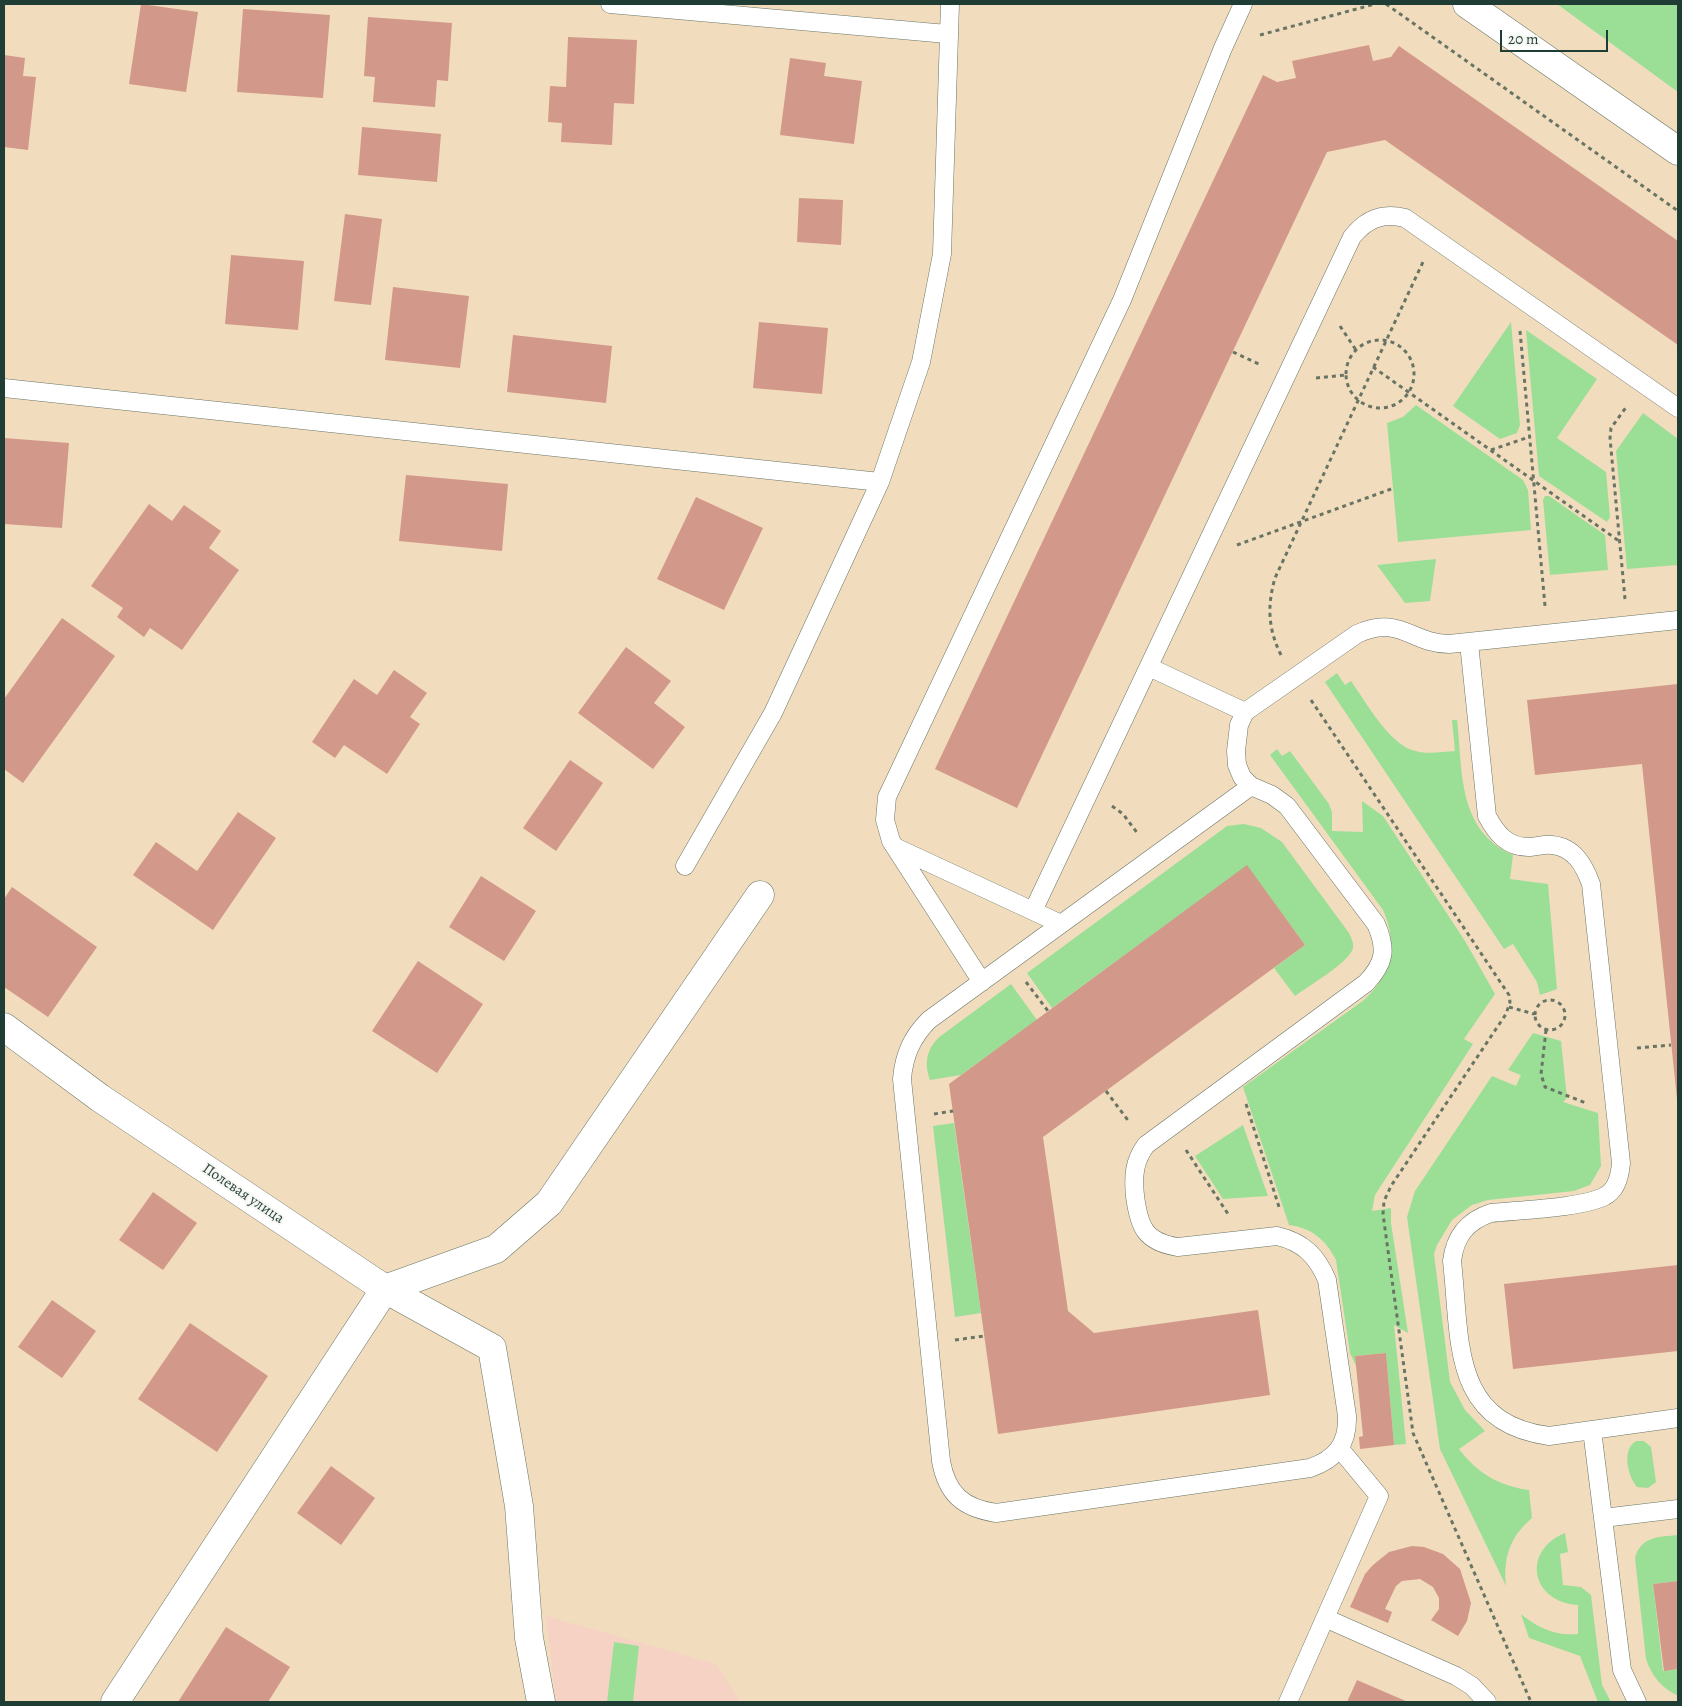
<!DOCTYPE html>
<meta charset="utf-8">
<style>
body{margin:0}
#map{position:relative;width:1682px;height:1706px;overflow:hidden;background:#f2dcbe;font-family:Alegreya,serif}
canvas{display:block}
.frame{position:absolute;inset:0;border:5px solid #1f3d34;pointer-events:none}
.scale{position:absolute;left:1500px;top:30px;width:108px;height:22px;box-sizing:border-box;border:2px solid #1f3d34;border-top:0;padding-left:6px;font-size:15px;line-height:18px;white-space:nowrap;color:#1f3d34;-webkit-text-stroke:4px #f6f6f2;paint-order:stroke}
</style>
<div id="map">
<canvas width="1682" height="1706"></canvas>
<div class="frame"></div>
<div class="scale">20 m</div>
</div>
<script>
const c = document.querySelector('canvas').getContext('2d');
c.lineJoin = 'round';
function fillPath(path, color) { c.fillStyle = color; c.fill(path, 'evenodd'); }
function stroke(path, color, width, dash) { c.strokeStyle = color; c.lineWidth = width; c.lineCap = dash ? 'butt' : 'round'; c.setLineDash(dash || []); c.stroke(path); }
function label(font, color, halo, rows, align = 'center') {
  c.font = font + ' Alegreya,serif'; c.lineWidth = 4; c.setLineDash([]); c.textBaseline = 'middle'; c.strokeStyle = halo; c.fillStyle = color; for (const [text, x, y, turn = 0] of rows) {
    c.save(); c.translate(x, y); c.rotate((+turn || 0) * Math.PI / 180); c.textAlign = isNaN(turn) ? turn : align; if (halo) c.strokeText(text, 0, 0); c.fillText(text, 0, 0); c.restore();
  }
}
fillPath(new Path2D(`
 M546,1616l170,48 25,38h-185z`), '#f6d2c4');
fillPath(new Path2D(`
 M1557,4h121v88z
 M1511,322l9,103 -3,8 -17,6 -47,-33z
 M1526,330l71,49 -40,59 49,34 4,45 -3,5 -68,-46z
 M1416,405l107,75 5,10 3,40 -133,12 -11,-119 16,-6z
 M1643,413l35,26v126l-51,4 -11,-118z
 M1545,496h4l56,39 3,35 -58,5 -7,-75z
 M1436,559l-6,42 -25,2 -28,-38z
 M1337,673l8,12 6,-4c15,21 37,61 61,69 14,5 29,2 43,1l-3,-31h5c6,52 0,110 56,135l-3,24 38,5 9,105 -17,6 -3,-13 -24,-38 -9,5 -179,-267z
 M1277,749l5,7 8,-5 39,53 3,8v19l31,1 -1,-31 21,15 82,125 30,53 -31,45 9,5 -98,151 -3,16 19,-3v15l17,110 -14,-8 12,119 -12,1 -8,-92 -31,3 1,10 -6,-13 -14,-93c-10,-20 -24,-32 -47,-35l-46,-138 121,-87c28,-26 34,-56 19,-90l-113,-155z
 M1244,824l17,4 21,14 67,91c2,5 5,9 4,15 -4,15 -45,38 -58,48l-21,-28 31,-23 -58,-79 -195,142 -25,-35 200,-147z
 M1011,984l26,36 -76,55 -31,5c-6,-16 -4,-29 8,-42z
 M1533,1033l28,8 6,57 -4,4 35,11 3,53 -11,19 -16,6 -86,9 -16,5 -20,15 -15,25 -3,9 16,128 15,28 20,21 -26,18c18,24 40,37 70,41l3,28c-22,19 -29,39 -26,68l-66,-137 -33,-232 8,-26 77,-115 24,10 5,-11 -13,-5z
 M954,1123l27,190 -26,4 -22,-191z
 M1243,1125l25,71 -45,3 -28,-43z
 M1636,1441h8l7,6 5,35 -8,6 -11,-1c-9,-11 -16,-37 -1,-46z
 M1565,1533l3,19 -8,2 3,31 18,2 10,8 11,90 9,17h-13l-18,-46 -51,-18 -8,-24c17,14 34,22 57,20v-29c-47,-3 -57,-54 -13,-72z
 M1678,1535v46l-25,3 10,87 15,-2v27c-16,-8 -26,-19 -32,-37l-11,-101c6,-22 24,-21 43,-23z
 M614,1642l25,4 -6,56h-26z`), '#9bdf96');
fillPath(new Path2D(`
 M141,4l57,8 -12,80 -57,-8z
 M243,9l87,6 -7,83 -86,-6z
 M368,17l84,6 -4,58 -11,-1 -2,27 -62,-5 2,-25 -11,-1z
 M568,37l69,3 -3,64 -20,-1 -2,42 -51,-3 1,-19 -14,-1 2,-36 16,1z
 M1369,45l4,16 18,-4 8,-11 279,195v104l-293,-205 -58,12 -310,656 -82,-39 328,-694 14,7 19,-4 -4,-17z
 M4,55l21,3 -2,18 13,1 -8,73 -24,-3z
 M790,58l36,5 -2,13 38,5 -8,63 -74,-9z
 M362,127l79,7 -4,48 -79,-7z
 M799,198l44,2 -2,45 -44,-3z
 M345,214l37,5 -11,86 -37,-4z
 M231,255l73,6 -6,69 -73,-6z
 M393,287l76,9 -9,72 -75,-8z
 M759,322l69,6 -6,66 -69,-6z
 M513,335l99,11 -6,57 -99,-11z
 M4,438l65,5 -7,85 -58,-4z
 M406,475l102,9 -6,67 -103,-10z
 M696,497l67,31 -39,82 -67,-31z
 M149,504l23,17 12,-16 37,26 -12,17 30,22 -57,80 -32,-22 -6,9 -27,-20 6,-9 -32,-22z
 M62,618l53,38 -92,127 -19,-14v-70z
 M626,647l45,34 -17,22 31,24 -32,42 -75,-56z
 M394,670l33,23 -17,24 10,7 -33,50 -43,-29 -9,13 -23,-16 42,-63 23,16z
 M1678,684v415h-1l-35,-335 -107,11 -8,-75z
 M570,760l33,23 -47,68 -33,-23z
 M238,812l38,26 -63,92 -80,-55 23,-33 41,29z
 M1247,865l58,80 -262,192 25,174 26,22 164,-23 12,85 -272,39 -49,-350z
 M481,876l55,35 -32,50 -55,-34z
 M12,887l85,60 -49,70 -44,-30v-88z
 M418,961l65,43 -46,69 -65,-42z
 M153,1192l44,31 -34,47 -44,-30z
 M1678,1265v86l-165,18 -9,-85z
 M52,1300l44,31 -34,47 -44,-31z
 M190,1323l78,53 -51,76 -79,-53z
 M1386,1353l8,92 -34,4 -1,-12 4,-1 -8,-80z
 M331,1466l44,32 -34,47 -44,-32z
 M1412,1546l12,1 19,7 17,15 11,34 -4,18 -9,15 -27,-16 8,-11v-11l-6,-11 -13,-8 -18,2 -6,5 -11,23 7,3 -4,11 -38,-16 15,-33 8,-9 16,-13z
 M1678,1581v88l-14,2 -11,-87z
 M226,1627l64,40 -22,35h-90z
 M1357,1680l51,22h-61z`), '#d29889');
const service = new Path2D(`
 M610,4l337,30
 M4,388l876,94
 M1469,643l18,173c9,17 20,31 41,31 8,0 16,-3 24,-2 22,2 32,20 39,39l30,279c-1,12 -4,27 -16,33 -22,12 -87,14 -114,17 -24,8 -36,23 -39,48 9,78 -2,162 97,175l129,-18
 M1149,667l96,45
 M1251,786l-322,234c-17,17 -25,35 -27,59l39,382c6,33 22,47 55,52l314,-45c26,-9 38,-24 37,-52l-20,-136c-10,-24 -24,-38 -50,-44l-99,11c-33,-5 -39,-20 -43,-51 -2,-20 -1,-35 11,-51l220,-162c19,-20 21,-34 10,-59l-89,-118 -15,-11 -21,-9 -9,-9 -5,-12 -1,-14 3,-26 6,-13 112,-78c42,-20 55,10 92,10l229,-24
 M895,847l138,64 319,-674c14,-18 31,-25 53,-19l273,190
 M685,866l88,-153 107,-231 41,-120 21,-108 8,-250
 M1033,911l28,13
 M982,982l-91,-141 -6,-21 2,-23 235,-497 101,-252 20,-44
 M1592,1430l11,88
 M1325,1618l131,58 16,10 15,16
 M1288,1702l91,-206 -39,-47
 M1637,1702l-15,-32 -19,-152 75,-9`);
const minor = new Path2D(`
 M1467,4l211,147
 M4,1027l96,71 285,191 107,59 27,158 10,132 12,64
 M115,1702l270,-413 111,-40 53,-46 211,-308`);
stroke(service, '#697564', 19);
stroke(minor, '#697564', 29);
stroke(new Path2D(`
 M1386,4l292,207
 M1260,35l115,-31
 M1340,326l16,24
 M1520,331l25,275
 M1346 374a34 34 0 1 1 68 0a34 34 0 1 1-68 0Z
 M1233,352l28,13
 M1373,367l246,174
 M1316,378l30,-3
 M1491,450l38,-13
 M1237,545l157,-57
 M1625,599l-15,-161 1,-10 16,-22
 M1281,655c-13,-26 -14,-49 -6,-77l148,-316
 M1311,700l198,295 1,7 -4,12 -115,172 -7,15 -1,13 30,219 118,269
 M1112,806l11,8 15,20
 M1026,982l22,29
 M1535 1015a15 15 0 1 1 30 0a15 15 0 1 1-30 0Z
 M1509,1007l25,7
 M1546,1030l-5,44 4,13 41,16
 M1637,1048l34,-3
 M1106,1091l24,32
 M1246,1104l34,106
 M934,1114l19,-3
 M1186,1150l42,64
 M955,1340l29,-4`), '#697564', 3, [4, 4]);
stroke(service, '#fff', 18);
stroke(minor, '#fff', 28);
label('15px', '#1f3d34', '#f6f6f2', [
 ["Полевая улица",243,1194,34]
]);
</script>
